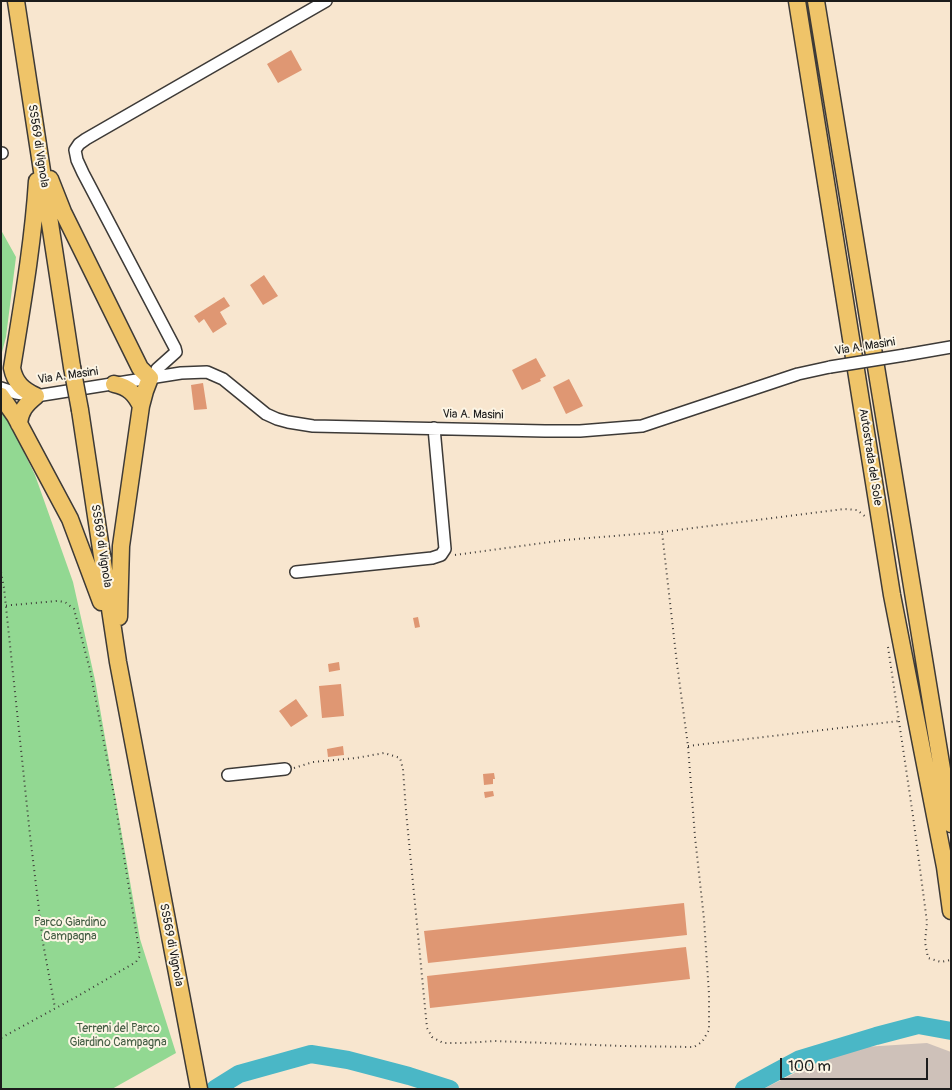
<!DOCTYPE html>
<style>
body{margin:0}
#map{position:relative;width:952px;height:1090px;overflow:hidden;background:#f8e6cf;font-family:Pangolin,sans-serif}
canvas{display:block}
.frame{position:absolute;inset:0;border:2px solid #1c1c1c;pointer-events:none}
.scale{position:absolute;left:780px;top:1058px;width:148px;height:22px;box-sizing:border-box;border:2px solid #1c1c1c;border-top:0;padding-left:6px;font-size:15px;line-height:18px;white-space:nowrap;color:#1c1c1c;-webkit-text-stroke:4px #fcf5e5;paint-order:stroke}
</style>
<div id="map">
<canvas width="952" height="1090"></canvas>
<div class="frame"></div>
<div class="scale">100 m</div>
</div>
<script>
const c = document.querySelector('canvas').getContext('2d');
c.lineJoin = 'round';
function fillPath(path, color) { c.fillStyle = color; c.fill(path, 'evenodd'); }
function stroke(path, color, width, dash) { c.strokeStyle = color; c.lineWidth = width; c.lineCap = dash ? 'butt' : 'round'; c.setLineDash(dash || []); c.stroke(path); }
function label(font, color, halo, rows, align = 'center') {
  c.font = font + ' Pangolin,sans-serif'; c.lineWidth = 4; c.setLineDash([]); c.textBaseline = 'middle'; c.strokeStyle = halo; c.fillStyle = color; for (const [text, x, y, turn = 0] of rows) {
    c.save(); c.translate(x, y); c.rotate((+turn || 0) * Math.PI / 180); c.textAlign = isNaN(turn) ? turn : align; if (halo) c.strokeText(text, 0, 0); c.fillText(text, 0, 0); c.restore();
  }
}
fillPath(new Path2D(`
 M927,1043l24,9v37h-188l64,-32 37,-10z`), '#cec1b9');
fillPath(new Path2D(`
 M1,230l15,27 -10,80 -5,19z
 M1,405l34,70 38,107 22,98 45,259 36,114 -64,36h-111z`), '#92d892');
stroke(new Path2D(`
 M215,1089l24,-15 72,-20 37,6 61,16 41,13
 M744,1089l56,-30 76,-23 42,-11 33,6`), '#4ab7c6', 18);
fillPath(new Path2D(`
 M291,50l11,20 -24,13 -11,-19z
 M264,275l14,21 -15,9 -13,-20z
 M224,297l6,9 -10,6 7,12 -14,9 -9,-14 -5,4 -5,-7z
 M536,358l10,18 -6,3 1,2 -19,9 -10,-20z
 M569,379l14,27 -17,8 -13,-27z
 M203,383l4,26 -13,1 -3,-25z
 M418,617l2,10 -5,1 -2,-10z
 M339,662l1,8 -11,2 -1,-8z
 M341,684l3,32 -22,2 -3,-32z
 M296,699l12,17 -17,11 -12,-16z
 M343,746l1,9 -16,2 -1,-8z
 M494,773l1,6h-2v5l-9,1 -1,-11z
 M493,791l1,5 -9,2 -1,-6z
 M684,903l3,32 -259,28 -4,-32z
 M686,947l4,32 -260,29 -3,-32z`), '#df9773');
const minor = new Path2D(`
 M1,153h1
 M905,355l46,-8
 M155,377l2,-8 19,-17 -1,-4 -92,-175 -6,-13 -2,-10 4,-6 7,-5 240,-138
 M1,388l15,5 20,3 145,-23 26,-1 16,7 43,35 11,5 11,3 25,4 232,5h35l62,-5 156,-52 32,-7
 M296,572l136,-14 9,-3 4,-6 -11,-121
 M228,775l57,-6`);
const highway = new Path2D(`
 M16,1l56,366
 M797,1l95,594 53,272 6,44
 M816,1l135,823
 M50,179l13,33 77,156 10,10 -5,13 -4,15
 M114,384c15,3 21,10 27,22l-20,140 -2,71
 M1,396l14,20 55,103 31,83
 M80,410l38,252 81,427
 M19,424c1,-13 7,-20 17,-28 -13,-6 -21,-13 -24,-28 10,-62 21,-124 25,-187`);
stroke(minor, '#3d3a37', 14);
stroke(highway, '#3d3a37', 19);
stroke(new Path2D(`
 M662,532l182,-23 13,1 9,7
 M1,572l3,16 26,247 13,108 12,65
 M1,606l56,-5 8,1 9,7 16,61 24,125 26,161 -4,6 -58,34 -77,42
 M888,647l25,169 14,106 -2,20 3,16 13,4 9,-2
 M688,746l211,-25
 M294,768l19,-6 43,-4 28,-5 16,5 3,11 3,42 21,217 5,9 11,6h21l31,-2 127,5 72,1 8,-5 7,-12v-36l-5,-75 -9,-82 -7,-91 -11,-82 -15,-132 -97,8 -110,15 -2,-1`), '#3d3a37', 2, [1, 4]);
stroke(minor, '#fff', 11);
stroke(highway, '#efc469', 16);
const minorBridge = new Path2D(`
 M830,367l75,-12`);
const highwayBridge = new Path2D(`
 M72,367l8,43`);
stroke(minorBridge, '#3d3a37', 14, []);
stroke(highwayBridge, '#3d3a37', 19, []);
stroke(minorBridge, '#fff', 11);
stroke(highwayBridge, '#efc469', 16);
label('12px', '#1c1c1c', '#fcf5e5', [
 ["SS569 di Vignola",38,146,81],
 ["Via A. Masini",865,347,-9],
 ["Via A. Masini",68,376,-8],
 ["Via A. Masini",473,415,1],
 ["Autostrada del Sole",870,457,81],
 ["SS569 di Vignola",101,546,81],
 ["SS569 di Vignola",171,945,79]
]);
label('12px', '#455e45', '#fcf5e5', [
 ["Parco Giardino",70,923],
 ["Campagna",70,937],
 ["Terreni del Parco",118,1029],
 ["Giardino Campagna",118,1043]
]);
</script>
